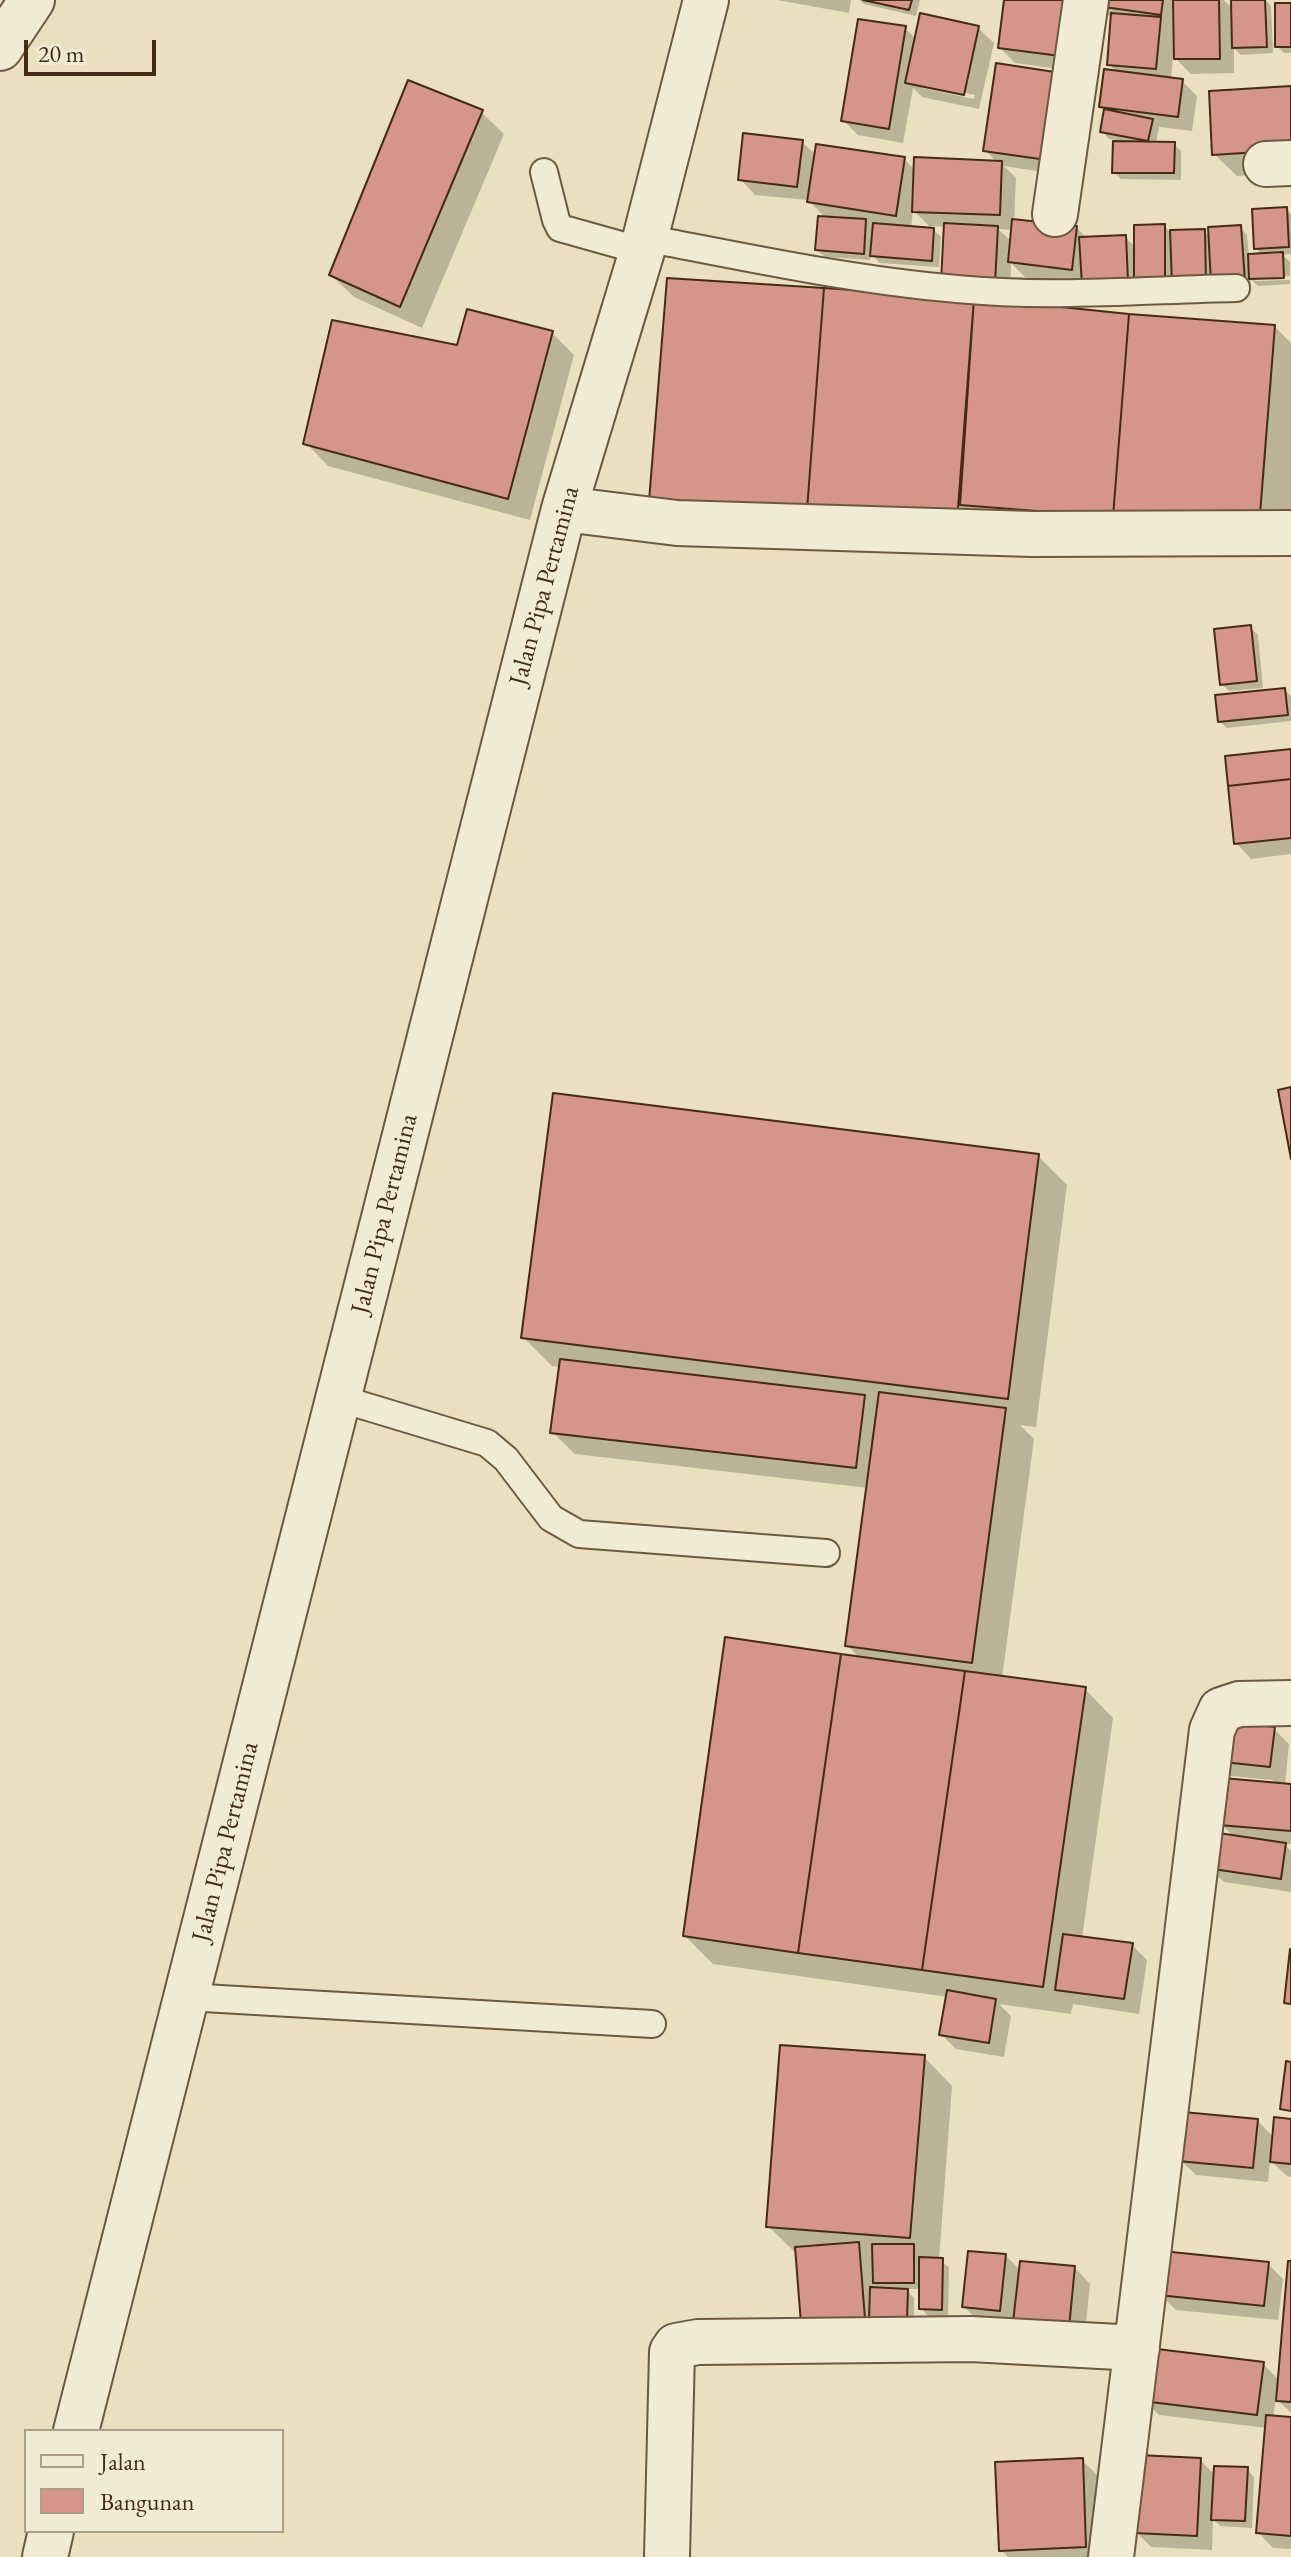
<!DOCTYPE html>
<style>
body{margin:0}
#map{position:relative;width:1291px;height:2557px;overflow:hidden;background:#eae0bf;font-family:"EB Garamond",serif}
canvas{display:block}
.legend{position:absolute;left:24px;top:2429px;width:260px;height:104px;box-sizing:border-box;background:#f1ebd5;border:2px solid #ac9e89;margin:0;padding:10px 14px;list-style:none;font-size:24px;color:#452a16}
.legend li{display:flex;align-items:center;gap:16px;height:40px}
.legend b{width:40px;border:2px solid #ac9e89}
.scale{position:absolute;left:24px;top:40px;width:132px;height:36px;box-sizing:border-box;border:4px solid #452a16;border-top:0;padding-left:10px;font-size:24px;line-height:28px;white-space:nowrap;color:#452a16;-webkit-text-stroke:6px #f1ebd5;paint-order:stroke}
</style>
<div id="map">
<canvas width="1291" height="2557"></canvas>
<ul class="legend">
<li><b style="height:10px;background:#f1ebd5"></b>Jalan</li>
<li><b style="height:22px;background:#d6958b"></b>Bangunan</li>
</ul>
<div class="scale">20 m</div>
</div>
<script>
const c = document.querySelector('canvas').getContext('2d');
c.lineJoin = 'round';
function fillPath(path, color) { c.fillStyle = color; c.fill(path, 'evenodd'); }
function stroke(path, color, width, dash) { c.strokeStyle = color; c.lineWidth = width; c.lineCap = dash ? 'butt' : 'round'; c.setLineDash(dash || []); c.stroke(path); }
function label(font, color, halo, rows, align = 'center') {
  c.font = font + ' "EB Garamond",serif'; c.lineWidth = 6; c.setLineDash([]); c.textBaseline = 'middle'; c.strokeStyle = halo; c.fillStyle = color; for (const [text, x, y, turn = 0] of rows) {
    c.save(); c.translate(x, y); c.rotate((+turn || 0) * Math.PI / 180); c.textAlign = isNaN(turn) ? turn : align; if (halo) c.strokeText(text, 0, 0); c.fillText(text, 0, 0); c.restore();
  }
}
fillPath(new Path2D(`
 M777,0h74l-2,13z
 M859,0h61l-4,16 -52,-12z
 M1006,0l76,72 -67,-9 -15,-15z
 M1100,0h124l9,9v-9h33l5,6 2,47 -32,2 -7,-7v25l-43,1 -18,-18 -2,24 11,1 15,15 -5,35 -33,-4 -3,17h18l7,7v29l-60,-1 -7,-7 9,-31 -14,-2 -7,-8 4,-20 -5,-5 16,-33 -8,-9 3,-45 -13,-13z
 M1291,5v48h-7l-7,-7z
 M905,28l11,11 62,-11 16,15 -15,66 -57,-12 -9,-9 -10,55 -45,-8 -15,-15zM922,84l53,11 -1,4 -52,-11z
 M998,66l64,109 -58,-9 12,12 -2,43 63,7 10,11 38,-2 11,11 28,-22 6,6 34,-1 7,7 29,-11 7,8 2,21 14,-1 -7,-6 30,-40 5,5v40l-8,1 7,7v14l-35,1v4l35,-1v4l-32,2 -8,-8 1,9 -31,2 -136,-6 -59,-6 -14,-14 -1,36 -23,3 287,24 17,17v161l-4,51 -296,-22 -339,-33 310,-200 -16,-73 -16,-1 11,11 -2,30 -59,-4 -9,-9 -1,6 -45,-3 -8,-7 9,-32 -18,-18 -53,-5 -15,-16 62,-37 14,13 88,4 12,12 82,-8 -13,-13zM913,210l20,20 -22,-2zM998,229l15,1 -1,12z
 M1291,88v85l-54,3 -23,-22z
 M481,112l23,22 -82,194 -68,-31 -23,-22z
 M552,333l22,22 -44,165 -202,-54 -22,-23 153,-96z
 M1250,627l8,8 5,53 -34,3 -7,-7z
 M1285,690l6,6v25l-64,7 -8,-7z
 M1291,752v102l-40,5 -15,-16z
 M1038,1156l29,29 -31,242 -16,-2 14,14 -32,239 83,11 28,29 -31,220 50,7 15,15 -8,54 -66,-10 -2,10 -72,-10 12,12 -7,41 -48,-8 -15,-15 7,-37 -235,-33 -28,-28 175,-278 -13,-13 21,-157 -293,-34 -23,-22 9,-65 -9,-1 -29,-29z
 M1274,1729l15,15 -4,41 6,1v58h-7l7,7v41l-67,-10 -16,-15 26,-30 -13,-13 51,-40 1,-4 -42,-4 -15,-16z
 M924,2057l28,29 -13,174 10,7 -1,49h-20l-7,-8v-19h-15l8,9v28l-35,8 -111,-108z
 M1258,2121l16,17 17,-17v56l-4,-1 -17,-16 -2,22 -72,-7 -16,-15z
 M1006,2256l15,15 54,-3 15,16 -6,58 -104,-20 -16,-15z
 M1291,2263v150l-15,-15 -3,20 18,1v130l-18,-1 -15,-16 9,-104 -108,-13 -15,-15 119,-36 17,17z
 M1268,2264l15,15 -5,41 -102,-10 -16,-16z
 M1082,2460l15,15 3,82h-92l-7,-7z
 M1200,2460l15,15 32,-6 7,8 -2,51 -32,-2 -7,-7 -1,31 -61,-3 -15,-15z`), '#0003');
const building = new Path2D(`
 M863,0h49l-3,10z
 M1004,0h71l-7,57 -70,-9z
 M1098,0h65l-2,15 -64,-9z
 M1173,0h46l1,59h-46z
 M1231,0h34l2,47 -35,1z
 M1275,3h16v44h-16z
 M920,13l59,13 -15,69 -59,-12z
 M1111,13l50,4 -5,52 -49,-4z
 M858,19l48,7 -17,103 -48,-8z
 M996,63l65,10 -14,87 -64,-9z
 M1104,69l79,10 -5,38 -79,-10z
 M408,80l75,30 -83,197 -71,-32z
 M1291,86v64l-79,5 -3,-64z
 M1104,109l49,10 -5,22 -48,-9z
 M743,133l60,7 -6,47 -59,-7z
 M1113,141l62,1 -1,31h-62z
 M816,144l89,13 -9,59 -89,-14z
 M914,157l88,4 -2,54 -88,-3z
 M1287,207l2,40 -35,2 -2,-40z
 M818,216l48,3 -2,35 -49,-4z
 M1012,219l65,7 -5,44 -64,-8z
 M873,223l61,5 -2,33 -62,-5z
 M944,223l54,3 -3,59 -54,-3z
 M1165,224v59h-31v-58z
 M1241,225l4,56 -34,2 -3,-56z
 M1205,229l1,54 -34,1 -2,-54z
 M1126,235l2,47 -46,3 -3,-48z
 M1283,252l1,26 -35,1 -1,-25z
 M667,278l157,10 -17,222 -158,-9z
 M824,288l150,10 -17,223 -150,-11z
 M974,298l155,16 -16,203 -153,-12z
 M467,309l86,22 -45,168 -205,-55 29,-124 125,25z
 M1129,314l146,11 -16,202 -146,-10z
 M1251,625l6,56 -37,4 -6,-56z
 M1285,688l3,27 -70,7 -3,-27z
 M1291,749v30l-63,7 -3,-30z
 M1291,779v59l-57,6 -6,-58z
 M1291,1087v72l-13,-69z
 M553,1093l486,61 -31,245 -487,-61z
 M560,1359l305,36 -9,73 -306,-35z
 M879,1392l127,16 -34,255 -127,-17z
 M725,1637l116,17 -43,299 -115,-17z
 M841,1654l124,17 -43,299 -124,-17z
 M965,1671l121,16 -43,300 -121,-17z
 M1218,1721l57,6 -5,40 -56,-6z
 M1223,1778l68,6v47l-72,-6z
 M1212,1832l74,11 -5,36 -75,-11z
 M1063,1934l70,9 -9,56 -69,-9z
 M1290,1949h1v55l-7,-1z
 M947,1990l49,9 -7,44 -50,-8z
 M780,2045l145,10 -15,183 -144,-11z
 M1286,2061l5,1v49l-11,-2z
 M1183,2112l75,7 -5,49 -75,-7z
 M1274,2117l17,2v45l-21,-2z
 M859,2242l6,77 -64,5 -6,-77z
 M872,2244h42v39h-41z
 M968,2251l38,3 -6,57 -38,-4z
 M1162,2251l107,11 -5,44 -106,-11z
 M919,2257l24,1 -1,52 -23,-1z
 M1020,2261l55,5 -6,62 -56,-6z
 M1288,2261h3v141l-15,-1z
 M870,2287l38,2 -1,31h-38z
 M1149,2348l115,14 -7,53 -115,-14z
 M1266,2415l25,2v119l-35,-3z
 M1138,2455l63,3 -4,78 -63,-3z
 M1083,2458l3,89 -87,4 -4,-89z
 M1214,2466l34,1 -3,54 -34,-1z`);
fillPath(building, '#d6958b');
stroke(building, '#452a16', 2);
const lane = new Path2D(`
 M544,172l12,48 4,8 82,23
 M645,238c104,20 207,42 312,51 92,9 186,1 279,-1
 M338,1398l149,45 19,16 45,59 28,16 247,19
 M186,1997l466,27`);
const street = new Path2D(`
 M0,48l32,-48
 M1266,164l25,-1
 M1055,214l31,-214
 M564,509l113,14 355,11 259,-1
 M76,2431l488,-1922 78,-258 64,-251
 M45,2557l6,-26
 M667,2557l5,-205 4,-6 22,-4 273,-3 166,9
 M1111,2557l101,-827 9,-20 18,-6 52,-1`);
stroke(lane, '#6e5840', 30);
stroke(street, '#6e5840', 48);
stroke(lane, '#f1ebd5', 26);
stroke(street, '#f1ebd5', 44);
label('26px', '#452a16', '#f1ebd5', [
 ["Jalan Pipa Pertamina",545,586,-75],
 ["Jalan Pipa Pertamina",385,1214,-76],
 ["Jalan Pipa Pertamina",226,1842,-76]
]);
</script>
